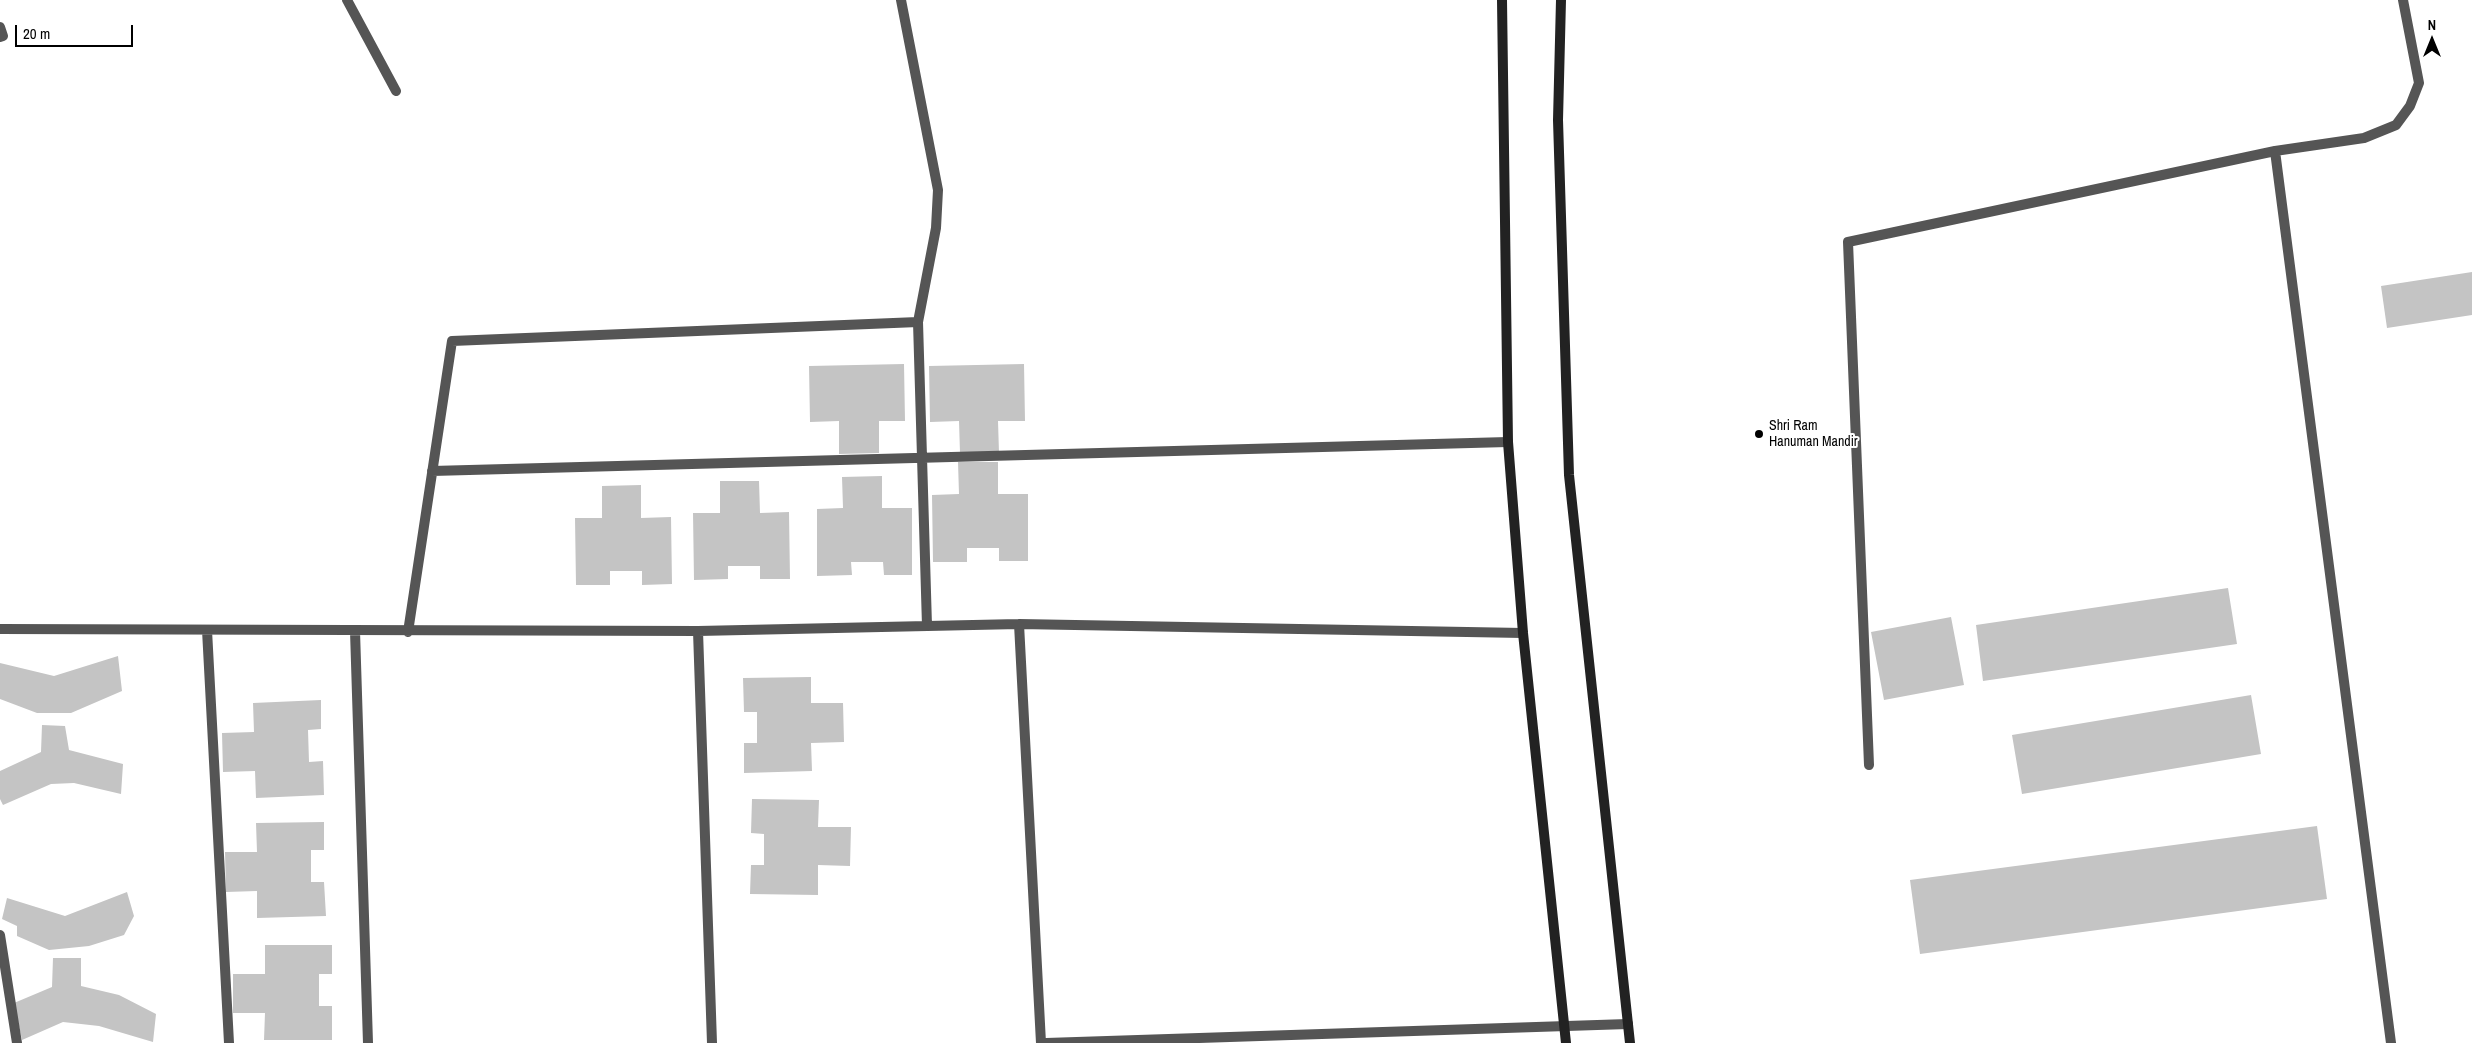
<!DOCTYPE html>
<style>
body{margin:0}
#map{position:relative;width:2472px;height:1043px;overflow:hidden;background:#fff;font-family:"Archivo Narrow",sans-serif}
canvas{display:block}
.north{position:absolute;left:2407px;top:15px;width:50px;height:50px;-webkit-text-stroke:4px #fff;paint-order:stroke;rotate:0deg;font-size:14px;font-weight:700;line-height:20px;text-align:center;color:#000}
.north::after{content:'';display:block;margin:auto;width:18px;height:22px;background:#000;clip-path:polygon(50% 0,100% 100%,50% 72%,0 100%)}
.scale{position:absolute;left:15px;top:25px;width:118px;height:22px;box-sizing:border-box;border:2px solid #000;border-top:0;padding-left:6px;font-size:15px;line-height:18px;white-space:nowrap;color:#000;-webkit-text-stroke:4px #fff;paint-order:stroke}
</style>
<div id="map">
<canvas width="2472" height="1043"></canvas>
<div class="north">N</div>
<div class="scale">20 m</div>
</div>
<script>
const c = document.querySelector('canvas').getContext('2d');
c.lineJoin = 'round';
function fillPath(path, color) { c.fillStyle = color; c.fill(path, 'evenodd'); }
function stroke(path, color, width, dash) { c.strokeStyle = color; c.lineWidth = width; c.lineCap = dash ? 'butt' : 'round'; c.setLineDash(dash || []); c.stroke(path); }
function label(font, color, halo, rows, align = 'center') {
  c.font = font + ' "Archivo Narrow",sans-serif'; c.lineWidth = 4; c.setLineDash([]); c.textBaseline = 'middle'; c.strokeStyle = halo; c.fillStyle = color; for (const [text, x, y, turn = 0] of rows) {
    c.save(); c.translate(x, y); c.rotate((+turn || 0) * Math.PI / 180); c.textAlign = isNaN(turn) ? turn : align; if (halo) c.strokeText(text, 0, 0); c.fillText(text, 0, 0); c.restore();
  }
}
fillPath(new Path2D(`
 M2472,272v43l-85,13 -6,-42z
 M904,364l1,57h-26v32l-40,1v-33l-29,1 -1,-56z
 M1024,364l1,57h-27l1,32h-39l-1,-32 -29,1 -1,-56z
 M958,462h40v32h30v67h-29v-13h-32v14h-34l-1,-67 27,-1z
 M882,476v32h30v67h-28l-1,-13h-32l1,13 -35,1v-67l26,-1 -1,-31z
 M720,481h39l1,32 29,-1 1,67h-30v-13h-32v13l-34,1 -1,-67h27z
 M641,485v33l30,-1 1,67 -30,1v-14h-32v14h-34l-1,-67h27v-32z
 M2228,588l9,56 -254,37 -7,-56z
 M1951,617l13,68 -80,15 -13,-68z
 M118,656l4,35 -51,22h-34l-37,-14v-36l54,13z
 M811,677v26h32l1,39 -33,1 1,28 -68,2v-30h13v-31h-13l-1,-34z
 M2251,695l10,59 -239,40 -10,-59z
 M321,700v29l-13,1 1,32 14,-1 1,34 -68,3 -1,-27 -32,1 -1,-39 32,-1 -1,-29z
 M42,725l23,1 4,24 54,14 -2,30 -47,-11 -23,1 -48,21 -3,-6v-28l41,-19z
 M752,799l67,1 -1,27h33l-1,39 -32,-1v30l-68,-1 1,-29h13v-31l-13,-1z
 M324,822v28h-13v32h13l2,34 -69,2v-27l-31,1 -1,-40h32l-1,-29z
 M2317,826l10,73 -407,55 -10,-74z
 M127,892l7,24 -10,19 -35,11 -40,4 -32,-14v-10l-15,-7 5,-21 58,18z
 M265,945h67v29h-13v32h13v34h-68l1,-27h-32v-39h32z
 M53,958h28v28l38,9 37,19 -3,28 -54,-16 -36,-4 -41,18 -8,-37 38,-16z`), '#c4c4c4');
stroke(new Path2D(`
 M347,0l49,91
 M901,0l37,190 -2,38 -18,94 9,304
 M0,27l3,9 -3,1
 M2275,151l116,892
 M432,471l1076,-29
 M1019,624l22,419
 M0,629l698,2 321,-7 504,9
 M207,630l22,413
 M355,631l13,412
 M698,631l14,412
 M408,632l44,-291 466,-19
 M1869,765l-21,-523 427,-91 89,-13 32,-13 14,-19 9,-23 -16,-83
 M0,935l17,108
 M1046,1043l582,-19`), '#555', 10);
stroke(new Path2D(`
 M1502,0l6,442 15,191 43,410
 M1561,0l-3,120 11,355 61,568`), '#222', 10);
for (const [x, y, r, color] of [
 [1759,434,5,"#000"]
]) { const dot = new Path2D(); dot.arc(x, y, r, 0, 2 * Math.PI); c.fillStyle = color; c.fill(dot); stroke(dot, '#fff', 2); }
label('14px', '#000', '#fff', [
 ["Shri Ram",1769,426],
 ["Hanuman Mandir",1769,442]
], 'left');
</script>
